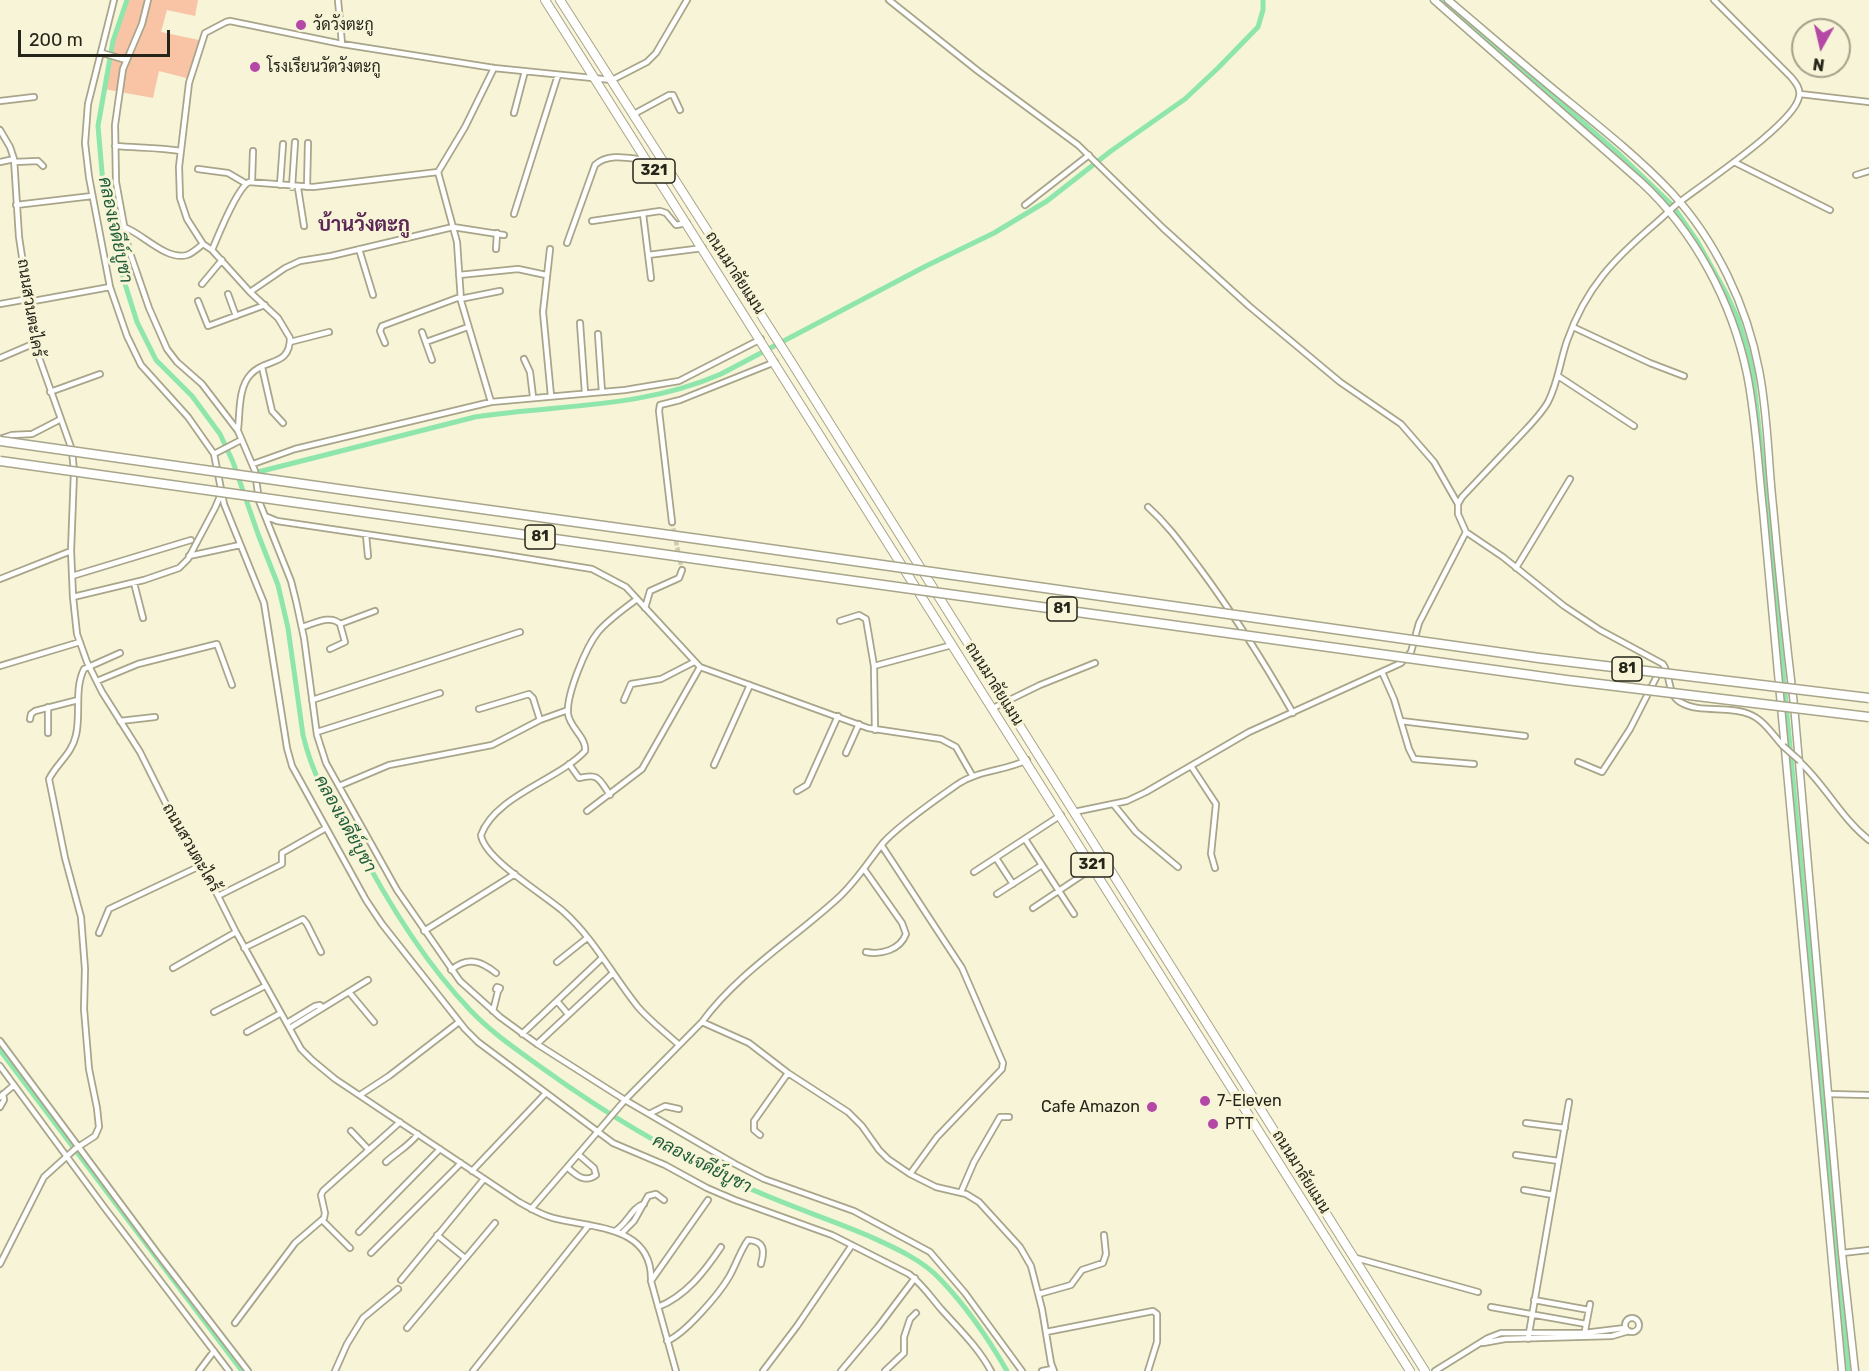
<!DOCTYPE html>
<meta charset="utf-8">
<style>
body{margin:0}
#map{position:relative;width:1869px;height:1371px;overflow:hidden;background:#f7f4d7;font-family:Rubik,sans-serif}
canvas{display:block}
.north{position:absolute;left:1791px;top:18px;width:60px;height:60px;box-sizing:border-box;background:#f7f4d7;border:2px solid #a3a18b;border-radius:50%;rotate:188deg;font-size:16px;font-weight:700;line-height:24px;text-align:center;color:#26251a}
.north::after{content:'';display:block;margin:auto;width:21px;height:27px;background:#b547a6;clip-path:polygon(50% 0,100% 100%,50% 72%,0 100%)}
.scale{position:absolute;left:18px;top:30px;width:152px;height:27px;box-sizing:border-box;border:3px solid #26251a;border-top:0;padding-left:8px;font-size:18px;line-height:21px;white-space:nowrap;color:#26251a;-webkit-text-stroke:4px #f7f4d7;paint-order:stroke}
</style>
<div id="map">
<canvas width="1869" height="1371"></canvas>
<div class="north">N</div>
<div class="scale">200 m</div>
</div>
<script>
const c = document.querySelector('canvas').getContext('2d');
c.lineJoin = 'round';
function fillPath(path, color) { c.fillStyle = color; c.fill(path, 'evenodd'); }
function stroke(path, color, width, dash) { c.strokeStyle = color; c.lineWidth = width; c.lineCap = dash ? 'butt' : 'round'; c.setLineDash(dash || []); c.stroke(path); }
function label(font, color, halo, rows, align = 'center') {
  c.font = font + ' Rubik,Sarabun,sans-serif'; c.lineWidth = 6; c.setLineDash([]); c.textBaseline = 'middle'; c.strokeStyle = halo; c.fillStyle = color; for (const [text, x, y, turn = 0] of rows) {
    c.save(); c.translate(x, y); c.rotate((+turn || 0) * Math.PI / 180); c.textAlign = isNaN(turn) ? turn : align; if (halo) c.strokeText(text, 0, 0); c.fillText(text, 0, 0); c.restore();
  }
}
fillPath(new Path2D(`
 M127,0h71l-3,16 -28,-6 -6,22 38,8 -9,39 -31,-8 -6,27 -49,-9 9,-48z`), '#f9c3a5');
stroke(new Path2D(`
 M127,0l-14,41 -15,85 5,58 12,68 22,70 19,38 36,36 28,38 13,28 25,72 20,51 10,43 15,107c4,17 10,34 18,51 10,17 23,32 32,50 32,62 70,125 118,175 22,23 48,40 74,59 57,41 118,78 182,108 46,23 95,38 142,58 24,11 52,23 71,43 26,27 48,59 67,92
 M1442,0l178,155 52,50 25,36 29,52 12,26 9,29 6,26 15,136 80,861
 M258,472l217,-55c84,-13 166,-8 246,-43l205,-108 68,-33 53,-32 64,-50 74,-52 33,-31 40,-41 5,-17v-10
 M0,1050l242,321`), '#8fe6ad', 5);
stroke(new Path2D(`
 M672,522l10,48`), '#cdcbb1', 4.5, [4.5, 2]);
const minor = new Path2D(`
 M114,0l-26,104 -3,39 4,34 21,110 17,49 14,29 47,52 26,37 10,50 40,99 23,145 5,18 74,134 16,24 83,105 13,13 135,101 52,22 42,23 28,12 97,35 77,39c13,10 21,22 32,35 18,20 37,38 50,62
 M148,0l-6,24 -19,45 -8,56 1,57 12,65 21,61 18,41 10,13 25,22 36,47 17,40 4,30 6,15 12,5 216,32 99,16 34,18 74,80 168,61 73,11 15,8 16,28
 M338,0l4,44
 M889,0l89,71 100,74 85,83 86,78 91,76 61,42 33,38 24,42
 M1714,0l77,77c5,6 10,12 8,20 -5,27 -98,88 -122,107 -7,6 -14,13 -21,19 -42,36 -70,64 -89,118 -7,20 -9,42 -19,61 -8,14 -21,26 -32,38 -18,19 -36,38 -54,57l-4,7v10l8,18 37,25 61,49 36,24 63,34c8,11 4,30 17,38 20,12 48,3 69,12 14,5 24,21 34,32
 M102,53l24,7
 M1800,94l69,8
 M0,101l34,-4
 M514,113l11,-42
 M634,114l35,-19h4l7,15
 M0,130l10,17 4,12 5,78 17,112 36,101 2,22 -3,79 2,46 4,37 10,28 15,30 38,60 45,90 28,44 23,46 65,117 11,11 23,19 184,123c11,6 22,13 34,16 38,10 100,7 98,63l25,90
 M115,146c23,2 44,1 66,5
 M0,162l14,-3
 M14,162l24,-1 5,5
 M1734,162l96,48
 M198,169l30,4 17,10
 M438,172l19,70 4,59 30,101
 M1856,175l13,-4
 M252,181l1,-30
 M280,185l3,-41
 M292,187l3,-45
 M307,187l1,-44
 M298,188l6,38
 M16,205l76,-9
 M1025,205l64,-50
 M514,214l44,-139
 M643,214l8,64
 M592,221l68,-10 6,2 10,12 11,-2
 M124,227c18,6 42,34 63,28 6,-2 11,-7 16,-11
 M567,243l28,-78c13,-12 33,-7 50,-5
 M359,249l14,46
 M496,249l1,-16
 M550,249l-7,63 8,84
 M212,250c6,-14 25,-62 37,-68l64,5 125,-15 27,-45 29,-59
 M648,255l55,-7
 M459,275l59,-6 28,6
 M202,284l20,-24
 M250,292l35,-24 15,-7 31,-5 122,-29 51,8
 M228,294l8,22
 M460,299l40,-8
 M198,301l10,25 57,-21
 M28,302l82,-15
 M0,304l28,-5
 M580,323l5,70
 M1573,327l77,36 34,13
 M422,332l10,28
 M598,334l4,58
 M290,342l39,-10
 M426,342l42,-15
 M385,343l-5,-12 2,-5 78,-29
 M0,358l35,-15
 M524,359l6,13 3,25
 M262,367l10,44 11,12
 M1558,376l76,50
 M50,392l50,-18
 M238,429c2,-16 0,-42 13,-55 14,-16 39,-7 39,-36l-12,-20 -28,-26 -38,-42 -9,-6 -16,-25 -7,-21 -1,-31 10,-84 16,-50 21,-11 4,-1 112,23 152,24 118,12 35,-18 9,-9 31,-53
 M0,439l12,-4 20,-1 29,-15
 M214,454l27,-14
 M253,464l42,-15 196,-47 134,-12 54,-9 82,-42
 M1148,507c20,18 34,38 50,59 35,47 66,96 95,147
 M265,516l26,65 5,20 8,37 13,97 9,28 71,127 63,91 40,36 37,27 88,56 110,64 29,15 90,32 76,41 35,41 57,78
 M672,522l-13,-111 1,-6 20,-5 95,-38
 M366,535l2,21
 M189,556l51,-11
 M1516,568l54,-89
 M72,576l119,-36
 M0,579l71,-28
 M134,583l9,35
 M73,597l71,-17 35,-12 9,-9 27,-51 6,-14
 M637,599c-13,10 -28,20 -39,33 -12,15 -32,63 -30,82 2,14 19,24 17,37 -27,29 -90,45 -104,84 3,24 64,60 83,77 30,27 49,64 74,95 12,14 27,25 41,38
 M645,608l5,-17 29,-13 3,-8
 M840,621l19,-6 7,4 8,47 1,64
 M302,627c11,-3 29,-13 38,-3l35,-13
 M330,649l15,-7 -5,-18
 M0,666l80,-24
 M874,666l78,-21
 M1382,672l12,27 15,50 5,10 60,5
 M97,681l41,-17 79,-20 15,41
 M312,700l208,-68
 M624,700l7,-16 30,-5 33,-17
 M993,708l47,-23 55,-22
 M479,709l50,-15 4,4 7,22
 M30,719l1,-5 4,-3 43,-11
 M120,721l35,-4
 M1401,721l124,15
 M317,732l123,-39
 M48,733v-26
 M846,753l13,-29
 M1578,762l24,10 28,-43 29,-57
 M1800,762c26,24 41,56 69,78
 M569,764l10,14c20,-5 20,1 31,17
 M714,765l36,-80
 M1191,766l25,38 -5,50 4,14
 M339,786l50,-21 103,-20 48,-25 28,-10
 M797,791l10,-6 31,-69
 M1114,805l22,27 42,35
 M587,811l55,-42 58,-102
 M1074,812l53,-11 19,-9 103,-60 152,-69 10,-11 8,-29 47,-91
 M1025,839l49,75
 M882,846l80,122 41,95 -1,6 -65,68 -27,37
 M996,858l17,26
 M864,869l38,54 4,11c-6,16 -25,21 -40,18
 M974,872l87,-57
 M997,894l45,-29
 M218,896l64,-32v-11l44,-25
 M1033,908l60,-40
 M424,931l91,-57
 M99,933l10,-24 91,-43
 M244,948l59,-29 4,5 14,28
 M557,962l30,-24
 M173,968l63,-36
 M451,970c17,-14 30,-9 45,3
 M497,987l3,1 -1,2 -3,-1z
 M349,992l25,30
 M557,1001l11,13
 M493,1011l5,-20
 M214,1012l51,-26
 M702,1022l47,21 39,30 60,39 14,14 17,24 9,9 22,15 26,13 30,7 13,8 41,45 11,19 11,43 9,54 3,8
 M287,1023l28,-17 5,-1 3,3
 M290,1028l78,-48
 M247,1032l34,-19
 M522,1034l80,-76
 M0,1041l158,213 90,117
 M537,1044l76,-71
 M0,1066l104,141 125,164
 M1828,1094l41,1
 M360,1095l29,-19 70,-54
 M0,1097l14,-12
 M0,1107l4,-7 -1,-6
 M649,1114l16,-8 14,3
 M1526,1123l39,5
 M351,1131l18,19
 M760,1135l-6,-5v-9l34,-48
 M1516,1155l43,6
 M386,1162c11,-10 23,-16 32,-28
 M568,1168c9,8 17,15 28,7l-2,-7 -15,-13
 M472,1171l74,-78
 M1524,1190l29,5
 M961,1192l13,-30 26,-45h9
 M531,1209l94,-109 77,-78c36,-49 90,-82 135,-123 18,-16 31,-37 46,-56 16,-18 55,-45 75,-59 21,-14 47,-13 69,-24
 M322,1220l28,28
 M615,1231c12,-7 17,-24 29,-27
 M359,1232l81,-83
 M621,1234l13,-13 14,-25 8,-2 8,6
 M437,1235l28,23
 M371,1253l90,-90
 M1842,1253l27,-3
 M1356,1258l122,34
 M0,1264l44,-87 31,-28 20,-13 4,-9 -2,-19 -8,-39 -5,-60 1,-40 -4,-52 -16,-59 -16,-79c8,-16 23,-25 27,-44 5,-21 -2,-46 8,-66l36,-16
 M401,1280l83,-101
 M651,1281l57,-81
 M1039,1294l32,-9 11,-15 21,-7 3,-9 -2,-19
 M1534,1300l55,10
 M658,1307c28,-11 47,-36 63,-60
 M1491,1307l95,17
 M1625 1325a7 7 0 1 1 14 0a7 7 0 1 1-14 0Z
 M235,1323l60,-80 29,-25 1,-5 -4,-18 2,-4 77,-69
 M407,1328l88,-105
 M1046,1332l107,-21 4,3v28l-9,29
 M1584,1336l6,-32
 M1528,1339l41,-237
 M667,1341c18,-7 52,-47 62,-64 7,-12 11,-26 19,-37 16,1 17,10 13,24
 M1483,1343l22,-4 107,-3 17,-5
 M199,1371l15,-20
 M335,1371l12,-27 16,-26 35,-29
 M473,1371l116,-146
 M763,1371l34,-45 55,-81
 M841,1371l37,-44 37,-49
 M885,1371l19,-18v-16l6,-18 6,-6
 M1042,1371l10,-2
 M1435,1371l53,-33 13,-5h83l41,-5`);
const tertiary = new Path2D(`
 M1434,0l207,182c54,50 91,120 106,192 9,45 11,91 16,136l79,861
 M1448,0c38,32 76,65 115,97 37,30 76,61 109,96 44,48 75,113 87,177 9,45 9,91 14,136 6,67 13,133 21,199l48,548 13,118`);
const trunk = new Path2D(`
 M545,0l865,1371
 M560,0l230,360 635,1011`);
const motorway = new Path2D(`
 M352,491l382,53
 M349,510l383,54`);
stroke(minor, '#a8a58a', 8);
stroke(tertiary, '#a8a58a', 9);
stroke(trunk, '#a8a58a', 10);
stroke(motorway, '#a8a58a', 11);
stroke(minor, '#fff', 4.5);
stroke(tertiary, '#fff', 6);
stroke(trunk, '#fff', 8);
stroke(motorway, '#fff', 8);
const minorBridge = new Path2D(`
 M1783,746l17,15`);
const motorwayBridge = new Path2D(`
 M0,441l352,50
 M0,461l349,49
 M734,544l805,114 330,40
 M732,564l834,116 303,37`);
stroke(minorBridge, '#a8a58a', 8, []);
stroke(motorwayBridge, '#a8a58a', 11, []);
stroke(minorBridge, '#fff', 4.5);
stroke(motorwayBridge, '#fff', 8);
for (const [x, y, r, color] of [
 [301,25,6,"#b547a6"],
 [255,67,6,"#b547a6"],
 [1205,1101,6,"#b547a6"],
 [1152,1107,6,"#b547a6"],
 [1213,1124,6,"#b547a6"]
]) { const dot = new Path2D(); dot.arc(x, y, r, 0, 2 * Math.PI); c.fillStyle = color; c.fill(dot); stroke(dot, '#f7f4d7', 2); }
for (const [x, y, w] of [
 [654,171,42],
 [540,537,30],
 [1062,609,30],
 [1627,669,30],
 [1092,865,42]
]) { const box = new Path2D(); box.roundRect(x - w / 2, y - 12, w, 24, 4.5); c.fillStyle = '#f7f4d7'; c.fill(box); stroke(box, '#26251a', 1.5); }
label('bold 15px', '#26251a', null, [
 ["321",654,171],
 ["81",540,537],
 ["81",1062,609],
 ["81",1627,669],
 ["321",1092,865]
]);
label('16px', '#26251a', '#f7f4d7', [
 ["วัดวังตะกู",313,25],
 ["โรงเรียนวัดวังตะกู",267,67],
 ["7-Eleven",1217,1101],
 ["Cafe Amazon",1140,1107,"right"],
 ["PTT",1225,1124]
], 'left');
label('16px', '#26251a', '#f7f4d7', [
 ["ถนนมาลัยแมน",735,273,57],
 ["ถนนสวนตะไคร้",30,308,81],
 ["ถนนมาลัยแมน",994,684,58],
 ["ถนนสวนตะไคร้",191,848,60],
 ["ถนนมาลัยแมน",1301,1172,58]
]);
label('italic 18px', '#1e5d38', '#f7f4d7', [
 ["คลองเจดีย์บูชา",115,230,78],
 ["คลองเจดีย์บูชา",345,824,61],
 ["คลองเจดีย์บูชา",702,1164,27]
]);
label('bold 20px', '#5c2755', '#f7f4d7', [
 ["บ้านวังตะกู",364,225]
]);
</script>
